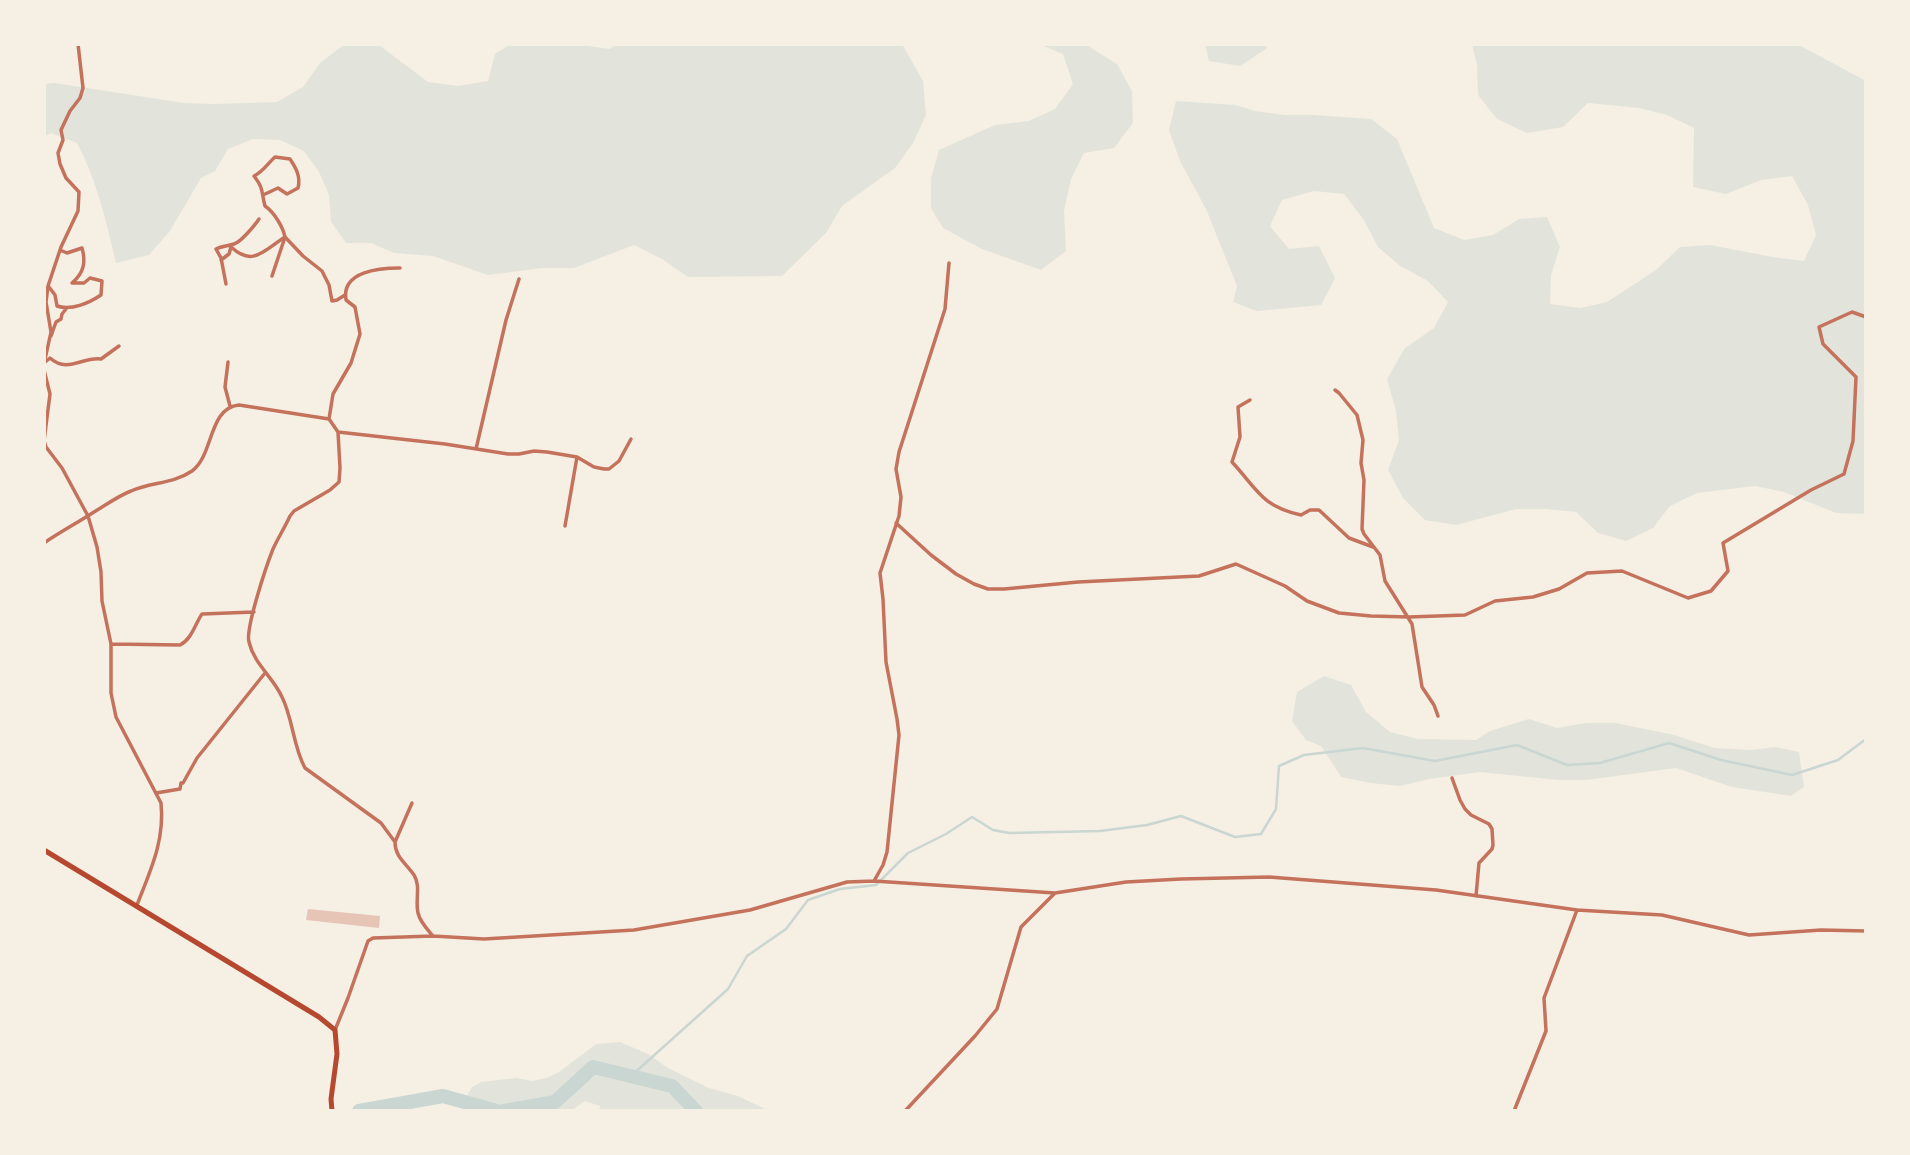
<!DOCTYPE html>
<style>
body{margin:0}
#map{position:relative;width:1910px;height:1155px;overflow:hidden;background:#f6efe4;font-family:Cabin,sans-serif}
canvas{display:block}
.frame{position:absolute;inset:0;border:46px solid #f6efe4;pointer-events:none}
</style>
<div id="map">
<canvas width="1910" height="1155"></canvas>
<div class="frame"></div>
</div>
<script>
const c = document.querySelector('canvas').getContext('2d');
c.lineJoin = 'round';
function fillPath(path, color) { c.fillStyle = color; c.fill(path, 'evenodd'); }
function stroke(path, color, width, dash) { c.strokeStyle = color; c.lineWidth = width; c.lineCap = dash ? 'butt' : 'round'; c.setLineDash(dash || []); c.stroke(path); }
fillPath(new Path2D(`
 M345,44l34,1 49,37 30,4 30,-5 7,-27 16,-10h63l36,5 6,-5h286l21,37 3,34 -13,28 -18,25 -53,38 -16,27 -44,43 -94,1 -26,-18 -28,-14 -60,23h-32l-54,7 -55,-19 -39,-3 -23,-10h-25l-15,-21 -2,-27 -10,-23 -15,-21 -24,-11 -27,-1 -25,10 -13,22 -14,7 -31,53 -21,24 -33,8c-10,-42 -19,-82 -39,-120l-26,-10 -7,4v-53l11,-1 129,20 30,1 63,-2 26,-15 17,-24z
 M1039,44h50l2,4 26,16 15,27 1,32 -19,25 -30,5 -13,26 -7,32 2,40 -25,19 -59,-21 -39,-21 -12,-20v-30l8,-28 56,-25 34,-4 26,-12 18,-25 -10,-30z
 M1205,44h63l-2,5 -26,17 -31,-5z
 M1472,44h325l69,37v433l-30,-1 -52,-21 -29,-6 -58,7 -27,13 -17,22 -27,13 -28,-8 -22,-21 -30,-3h-30l-60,16 -31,-5 -22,-22 -15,-28 11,-30 -3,-29 -9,-32 18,-31 29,-20 14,-26 -20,-21 -28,-15 -22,-19 -14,-27 -20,-26 -30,-3 -32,9 -12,26 19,23 30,-3 16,32 -14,27 -64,6 -24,-9 4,-16 -31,-77 -26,-48 -11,-31 7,-29 60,4 19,6 29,4h29l58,4 26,20 37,89 30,12 29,-5 26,-16 28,-2 13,30 -9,28 -1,29 30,4 27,-6 49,-32 24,-23 30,-2 63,12 31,4 12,-26 -8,-30 -16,-29 -31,4 -35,14 -33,-7 1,-59 -27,-13 -28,-7 -51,-5 -25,24 -36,6 -30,-14 -19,-24 -1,-30z
 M1324,676l27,9 15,27 24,20 28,7 58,1 14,-9 39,-12 28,9 29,-5h30l58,12 41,13 36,2 25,-3 23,5 5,35 -13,9 -59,-9 -56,-19 -89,12h-29l-78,-8 -51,7 -29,7 -30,-3 -29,-6 -20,-31 -15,-6 -14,-19 5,-29z
 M620,1042l28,12 20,14 41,20 29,8 31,15h-170l1,-5 -15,-5 -14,10h-102l-8,-5 11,-19 9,-5 35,-4 16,3 14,-3 13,-6 37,-28z`), '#e2e4dc');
stroke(new Path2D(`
 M631,1076l97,-87 19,-33 39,-27 22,-29 32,-11 36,-4 32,-32 38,-19 26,-17 21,13 16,3 91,-2 47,-6 34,-9 54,21 26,-3 15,-25 3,-43 25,-11 59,-7 72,13 82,-16 50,20 33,-2 69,-20 52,17 71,15 46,-15 28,-21`), '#c9d6d2', 2.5);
stroke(new Path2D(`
 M359,1111l84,-15 54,15
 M504,1111l51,-9 38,-35 79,19 24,25`), '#c9d6d2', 14);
fillPath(new Path2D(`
 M308,909l72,7 -1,12 -73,-8z`), '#e6c5b7');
stroke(new Path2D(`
 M263,195l15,-7 9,6 11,-6c3,-11 -2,-20 -8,-29l-15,-2c-7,6 -12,15 -21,19 10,13 7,15 11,30 9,6 18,21 20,31l-13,39
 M221,260l8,-6 2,-7c22,20 32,4 54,-10l18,19 19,15 7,14 3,16 5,-1 8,-5
 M226,284l-5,-26 -5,-9c6,-3 12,-3 18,-5 7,-2 21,-19 25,-25
 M49,287l6,8 2,11c14,5 32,-3 44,-11l1,-14 -12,-3 -6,5h-12c12,-10 14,-21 10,-35l-15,5 -7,-3
 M51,336l5,-14 5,-3 1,-5 4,-5
 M228,362l-3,25 5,19
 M44,363l6,-5c18,16 33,-2 51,1l18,-13
 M44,364l7,-32 -5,-30 2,-16 13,-39 17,-36 1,-19 -13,-14 -6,-14 -2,-11 5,-13 -2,-10 9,-19 10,-13 3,-10 -5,-44
 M44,370l6,24 -6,47 2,6 16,21 26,48 9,31 4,25 1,29 9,43v49l5,24 45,86c4,38 -11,68 -24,102
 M1335,390l4,3 18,22 6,25 -2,23 3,17 -2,49 2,5 16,21 5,26 27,43 10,63 12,18 4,11
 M1250,400l-12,7 2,30 -8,25c26,28 29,44 69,53l9,-5h9l30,28 24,9
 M329,419l4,-25 18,-31 9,-29 -5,-27 -9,-7c-5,-29 34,-32 54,-32
 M338,432l107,12 63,10h11l15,-3 13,1 30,5 17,10 10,2h5l10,-8 12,-22
 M476,449l30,-129 13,-41
 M896,523l35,32 25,19 18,10 14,5h16l74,-7 121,-6 37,-12 49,22 22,15 32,12 32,3 38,1 56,-2 30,-14 38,-4 26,-8 28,-16 35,-2 66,27 23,-7 17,-20 -5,-28 88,-53 33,-16 9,-33 3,-64 -33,-33 -4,-17 33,-15 14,5
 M565,526l12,-69
 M44,543c16,-11 33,-20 50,-31 12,-7 24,-16 37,-21 20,-9 42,-7 61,-20 22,-16 16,-63 47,-66l90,14 9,13 2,36 -1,14 -9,8 -36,21 -4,5c-5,11 -12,22 -17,33 -6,15 -28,80 -24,93 5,22 24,35 33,55 11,22 11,49 23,71l76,55 14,19
 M112,644l68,1c12,-6 15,-21 22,-31l52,-2
 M1452,778l8,22 5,9 6,6 18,9 3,5 1,16 -1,4 -13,14 -3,33
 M156,793l24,-4 1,-6h2l14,-25 68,-85
 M412,803l-17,39c0,15 11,21 19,33 7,11 1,25 4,38 2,9 9,16 15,23
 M874,881l9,-16 4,-13 12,-117 -2,-16 -11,-57 -3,-63 -3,-26 19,-57 2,-19 -5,-28 3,-17 46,-143 4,-46
 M335,1030l13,-32 20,-57 5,-3 60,-2 51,3 150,-9 116,-20 97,-28 27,-1 181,12 71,-11 55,-3 88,-2 167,13 141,20 85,5 87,20 72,-5 45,1
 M905,1111l70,-75 22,-27 24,-82 34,-34
 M1514,1111l32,-80 -2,-33 33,-88`), '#c5725c', 3.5);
stroke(new Path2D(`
 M44,850l275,167 16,13 2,24 -6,45 1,12`), '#b5482f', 5);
</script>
